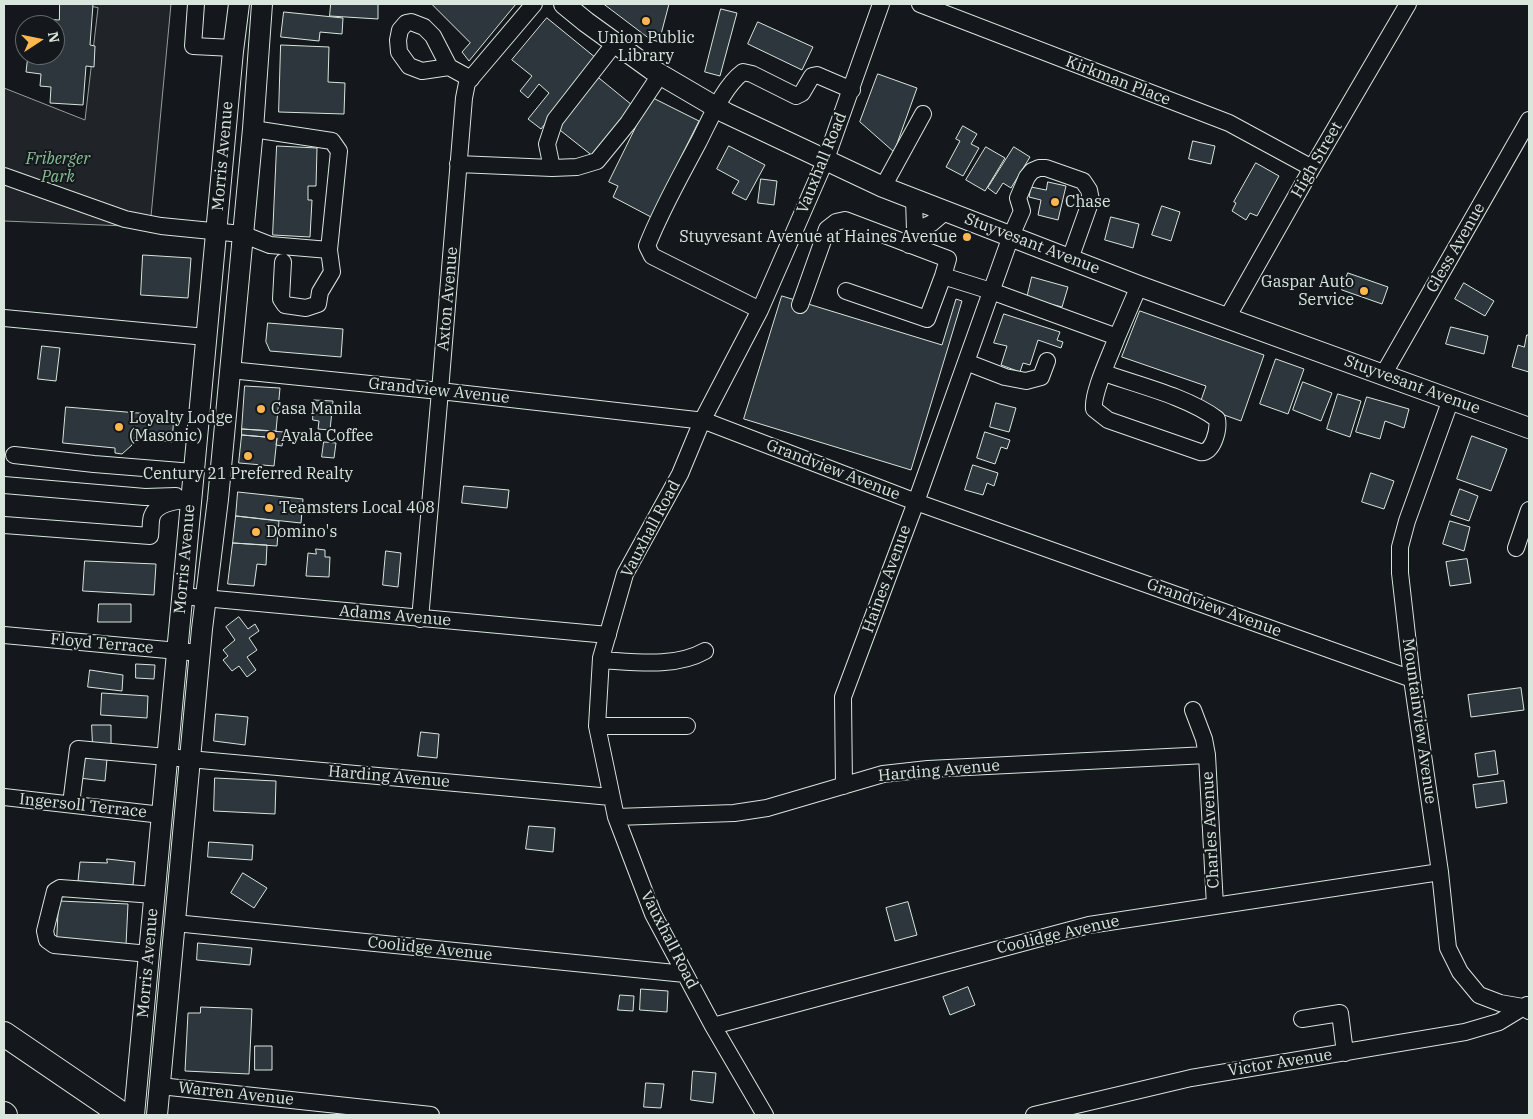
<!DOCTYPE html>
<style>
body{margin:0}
#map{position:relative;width:1533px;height:1119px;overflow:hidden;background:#14181c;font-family:"IBM Plex Serif",serif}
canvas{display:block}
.frame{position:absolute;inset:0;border:5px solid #d8e6dc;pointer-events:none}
.north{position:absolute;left:15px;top:15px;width:50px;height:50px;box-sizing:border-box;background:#14181c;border:1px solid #626a69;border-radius:50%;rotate:79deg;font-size:14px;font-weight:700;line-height:20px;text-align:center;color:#d8e6dc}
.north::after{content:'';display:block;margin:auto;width:18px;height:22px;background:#ffb74d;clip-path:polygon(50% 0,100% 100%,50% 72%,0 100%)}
</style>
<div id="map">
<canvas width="1533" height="1119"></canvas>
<div class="frame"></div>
<div class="north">N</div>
</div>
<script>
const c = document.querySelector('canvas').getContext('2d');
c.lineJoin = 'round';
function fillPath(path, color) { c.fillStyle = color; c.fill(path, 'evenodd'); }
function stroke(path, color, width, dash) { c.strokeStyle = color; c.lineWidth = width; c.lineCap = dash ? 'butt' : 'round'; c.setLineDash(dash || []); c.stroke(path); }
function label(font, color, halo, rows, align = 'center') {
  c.font = font + ' "IBM Plex Serif",serif'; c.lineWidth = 4; c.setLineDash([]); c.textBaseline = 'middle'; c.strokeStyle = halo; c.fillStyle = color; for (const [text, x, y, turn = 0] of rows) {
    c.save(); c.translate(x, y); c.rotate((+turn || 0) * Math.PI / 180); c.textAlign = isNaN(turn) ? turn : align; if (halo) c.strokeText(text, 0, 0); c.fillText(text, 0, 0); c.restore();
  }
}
const green = new Path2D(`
 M78,4h93l-21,223 -146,-6v-133l81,32 13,-112z`);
fillPath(green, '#202428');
stroke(green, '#939e99', 1);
const building = new Path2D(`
 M60,4h33l-3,41 5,1 -1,21 -8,-1 -3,39 -33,-2 1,-16 -11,-1 1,-12 -15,-2 2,-17h27v-30h-25v-7l29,2z
 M331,4h47v15l-48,-3z
 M432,4h84l-47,57 -7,-9 8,-9z
 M604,4h65l-10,38 -9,-3z
 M721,9l16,4 -17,63 -15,-4z
 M284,12l59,6 -1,16 -22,-2 -1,9 -38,-4z
 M547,18l49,40 -55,71 -13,-10 21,-26 -10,-9 -11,14 -8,-7 12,-15 -20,-16z
 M758,22l55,25 -11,23 -54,-26z
 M281,45l48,2 -1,35 17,1 -1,31 -65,-2z
 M594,74l38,31 -38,52 -38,-30z
 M878,74l39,14 -23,64 -34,-30z
 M651,97l48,24 -48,96 -38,-20 5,-11 -9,-4z
 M963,126l14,8 -6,10 8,4 -16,28 -17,-9 14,-26 -4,-2z
 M1193,141l22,5 -4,18 -22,-5z
 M277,146l40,2 -1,38h-8v14h4l-2,37 -37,-2z
 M729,146l36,19 -19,35 -14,-7 7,-12 -22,-12z
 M986,147l19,11 -20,33 -19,-11z
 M1014,147l16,10 -19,31 -8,-5 -7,11 -8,-6z
 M1256,163l23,13 -22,40 -7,-3 -4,7 -14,-9 4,-8 -2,-1z
 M761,179l16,2 -3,24 -16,-2z
 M1048,182l18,4 -8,34 -20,-5 3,-15 -12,-3 2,-10 15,3z
 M1162,206l18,6 -9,29 -19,-6z
 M1111,217l28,7 -6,24 -28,-8z
 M143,255l48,3 -3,40 -47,-3z
 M1348,273l40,14 -6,17 -40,-14z
 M1032,277l36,10 -6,20 -35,-9z
 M1464,283l30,18 -9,15 -30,-17z
 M782,296l160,49 14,-46 6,2 -51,169 -167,-51z
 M1140,311l124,44 -23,66 -42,-15 7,-20 -84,-29z
 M1004,314l56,18 -3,8 6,2 -2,6 -23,-8 -8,25 -7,-2 -3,9 -19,-7 6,-19 -13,-3z
 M268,323l75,6 -2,28 -71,-6 -4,-9z
 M1451,327l37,9 -4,18 -38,-10z
 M1527,335h2v37l-17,-5 6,-22 6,2z
 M42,346l18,2 -4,33 -18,-2z
 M1276,359l28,10 -16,45 -28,-10z
 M1303,382l29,11 -11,28 -28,-11z
 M245,386l35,2 -4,43 -34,-2z
 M1338,394l23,7 -11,36 -23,-8z
 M1367,397l42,12 -5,19 -19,-7 -5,18 -24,-7z
 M314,400l19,1 -3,29 -12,-1 1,-8 -6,-1z
 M996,403l20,5 -7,24 -19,-5z
 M66,407l108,9 -2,26 -38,-4 -2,7 -10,9 -7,-1v-5l-52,-5z
 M242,429l42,3 -2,14 -6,-1 1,-7 -35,-3z
 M985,432l25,8 -3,9 -6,-2 -6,17 -18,-6z
 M242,435l35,3 -3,28 -35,-3z
 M1472,436l35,13 -16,42 -34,-12z
 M324,442l12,1 -2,15 -12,-1z
 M973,465l25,8 -4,13 -7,-3 -4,12 -18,-5z
 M1371,473l23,8 -10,28 -22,-7z
 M464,486l45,4 -2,18 -45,-5z
 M1460,489l18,7 -9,25 -18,-6z
 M238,492l65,7 -2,24 -65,-7z
 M236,516l43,5 -2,25 -44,-3z
 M1450,521l20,6 -6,24 -21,-7z
 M233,543l34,2 -1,20 -9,-1 -3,22 -26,-2z
 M316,549l9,1v7h5l-1,20 -23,-1 2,-23 8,1z
 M386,551l15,2 -3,34 -15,-2z
 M1467,559l4,24 -21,3 -4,-24z
 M85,561l71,3 -2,31 -71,-4z
 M99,604h32v18h-33z
 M239,617l9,12 7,-5 4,7 -10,7 8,12 -10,7 9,13 -9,7 -8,-11 -7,5 -9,-11 5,-4 -5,-6 12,-10 -9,-13z
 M136,664l19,1 -1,14 -18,-1z
 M90,670l33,5 -1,16 -34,-4z
 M1521,688l3,22 -53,7 -3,-22z
 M102,693l46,3 -1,22 -46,-3z
 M216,714l32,3 -3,28 -31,-4z
 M92,725h19v20l-18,1z
 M421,732l18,2 -2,24 -19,-2z
 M1495,751l3,23 -20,3 -3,-23z
 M81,756l26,3 -2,22 -26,-3z
 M215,778l61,3 -1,33 -61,-3z
 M1504,781l3,22 -31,5 -3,-23z
 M529,826l26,2 -2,24 -27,-3z
 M209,842l44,3 -1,15 -44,-3z
 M107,859l28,3 -2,23 -55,-4 2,-19 27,1z
 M243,873l24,15 -13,20 -23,-15z
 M59,901l69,3 -2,41 -69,-4z
 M908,902l9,33 -22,6 -9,-33z
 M198,943l54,5 -2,17 -53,-5z
 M968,987l7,18 -25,10 -7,-18z
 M641,989l27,2 -1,21 -27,-2z
 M620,995l14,1 -1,15 -15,-1z
 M201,1007l51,2 -3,65 -64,-3 3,-58h12z
 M255,1046h17v24h-17z
 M693,1071l23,2 -3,30 -22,-3z
 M646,1083l18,1 -3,24 -17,-1z`);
fillPath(building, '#2c363c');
stroke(building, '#d8e6dc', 1);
const minor = new Path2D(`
 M196,4l-3,42 40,2
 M920,4l309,119 83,45
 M449,67l-27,4 -13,-5 -10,-14 -1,-12 2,-10 6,-7 5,-1 13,5 9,9 16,31 22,12
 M458,164l94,4 25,-1 20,-6 31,-38 32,-48
 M552,168l-5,-24 8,-24 60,-77
 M4,176l121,43 36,7 81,8 28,11 59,5 10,-99 -7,-10 -79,-12
 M883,187l40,-73
 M915,231l17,-8 14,-12
 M909,245l6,-14 -1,-33
 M283,262l-2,37 4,6 21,3 12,-4 2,-12 12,-20 -3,-22
 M846,291l81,28 16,-43
 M800,305l27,-76 9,-7 9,-2 103,39 -5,17 48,15 126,46 22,-51
 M760,310l-108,-54 -5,-10c14,-36 33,-69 51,-103 12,-23 25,-56 45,-71l9,2 44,22 6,-3 10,-17 5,-1 35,15
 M4,318l202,19
 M1227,318l85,-150 96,-164
 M966,362l39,15 21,4 15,-4 6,-16
 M230,370l210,21 265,30 211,81 496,177
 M1104,373c34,12 84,24 113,46 2,11 -4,35 -17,33l-92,-32 -14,-11c-2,-17 17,-55 23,-72
 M1383,375l146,-255
 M1451,399l-44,122 -7,26v26l12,106 28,193 8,76 12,24 19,23 21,8 23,4 6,4
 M14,455l80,9 99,8
 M4,485l141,12 31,-1
 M4,525l146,11c1,-6 0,-14 2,-20 5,-14 26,-15 39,-17
 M1516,548l13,-38
 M182,596l426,39
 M420,619l20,-228 24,-293 3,-15 67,-79
 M4,635l196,18
 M601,660c34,2 74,8 104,-9
 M1193,710l11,29 3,16 8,151
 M597,726h90
 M844,786l-1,-89 73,-195 95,-266 11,-25 -4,-13 9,-21 5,-6 7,-3h7l37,13 6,9 2,10 -21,59
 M4,797l158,18
 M71,804l7,-55 533,48
 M616,817l118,-4 33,-5 116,-34 45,-5 279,-14
 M175,923l510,51
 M149,954l-95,-9 -7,-5 -2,-9 10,-40 5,-3 94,7
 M1302,1019l38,-6 5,40
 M713,1026l376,-101 351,-53
 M160,1086l271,29
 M765,1115l-52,-89 -60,-112 -37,-97 -19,-91 4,-68 24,-84 55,-100 22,-53 58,-111 66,-151 55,-155
 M1034,1115l157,-37 274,-46 34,-10 28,-17`);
const major = new Path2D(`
 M564,4l22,18 65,47 75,44 157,74 256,99 390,142
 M134,1115l99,-1064 6,-47
 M157,1115l45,-486 16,-130 35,-370 9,-125`);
const highway = new Path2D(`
 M4,1034l119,81
 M4,1114l1,1`);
stroke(minor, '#d8e6dc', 18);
stroke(major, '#d8e6dc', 22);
stroke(highway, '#d8e6dc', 26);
stroke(minor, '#14181c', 16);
stroke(major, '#14181c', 20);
stroke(highway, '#14181c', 24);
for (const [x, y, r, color] of [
 [646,21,5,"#ffb74d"],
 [1055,202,5,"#ffb74d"],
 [967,237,5,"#ffb74d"],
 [1364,291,5,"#ffb74d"],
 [261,409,5,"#ffb74d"],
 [119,427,5,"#ffb74d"],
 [271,436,5,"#ffb74d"],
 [248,456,5,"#ffb74d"],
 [269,508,5,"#ffb74d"],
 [256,532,5,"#ffb74d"]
]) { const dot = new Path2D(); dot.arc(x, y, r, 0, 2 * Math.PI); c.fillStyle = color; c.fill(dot); stroke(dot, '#14181c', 2); }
label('16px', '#d8e6dc', '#14181c', [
 ["Union Public",646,38,"center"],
 ["Library",646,56,"center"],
 ["Chase",1065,202],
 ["Stuyvesant Avenue at Haines Avenue",957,237,"right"],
 ["Gaspar Auto",1354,282,"right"],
 ["Service",1354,300,"right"],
 ["Casa Manila",271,409],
 ["Loyalty Lodge",129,418],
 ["(Masonic)",129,436],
 ["Ayala Coffee",281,436],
 ["Century 21 Preferred Realty",248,474,"center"],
 ["Teamsters Local 408",279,508],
 ["Domino's",266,532]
], 'left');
label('16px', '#d8e6dc', '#14181c', [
 ["Kirkman Place",1118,81,21],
 ["Morris Avenue",223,156,-85],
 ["High Street",1317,160,-60],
 ["Vauxhall Road",822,163,-68],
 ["Stuyvesant Avenue",1032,244,21],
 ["Gless Avenue",1456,248,-60],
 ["Axton Avenue",448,299,-85],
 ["Stuyvesant Avenue",1412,385,20],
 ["Grandview Avenue",439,391,6],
 ["Grandview Avenue",833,470,21],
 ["Vauxhall Road",651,529,-62],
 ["Morris Avenue",185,559,-85],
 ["Haines Avenue",887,579,-70],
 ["Grandview Avenue",1214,608,20],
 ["Adams Avenue",395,616,5],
 ["Floyd Terrace",102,644,5],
 ["Mountainview Avenue",1419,721,82],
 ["Harding Avenue",939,771,-5],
 ["Harding Avenue",389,777,5],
 ["Ingersoll Terrace",83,806,6],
 ["Charles Avenue",1211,830,-93],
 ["Coolidge Avenue",1058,935,-13],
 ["Vauxhall Road",669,940,63],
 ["Coolidge Avenue",430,949,6],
 ["Morris Avenue",148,963,-85],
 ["Victor Avenue",1280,1063,-9],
 ["Warren Avenue",236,1094,6]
]);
label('italic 16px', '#8ac095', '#14181c', [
 ["Friberger",58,159],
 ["Park",58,177]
]);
</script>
